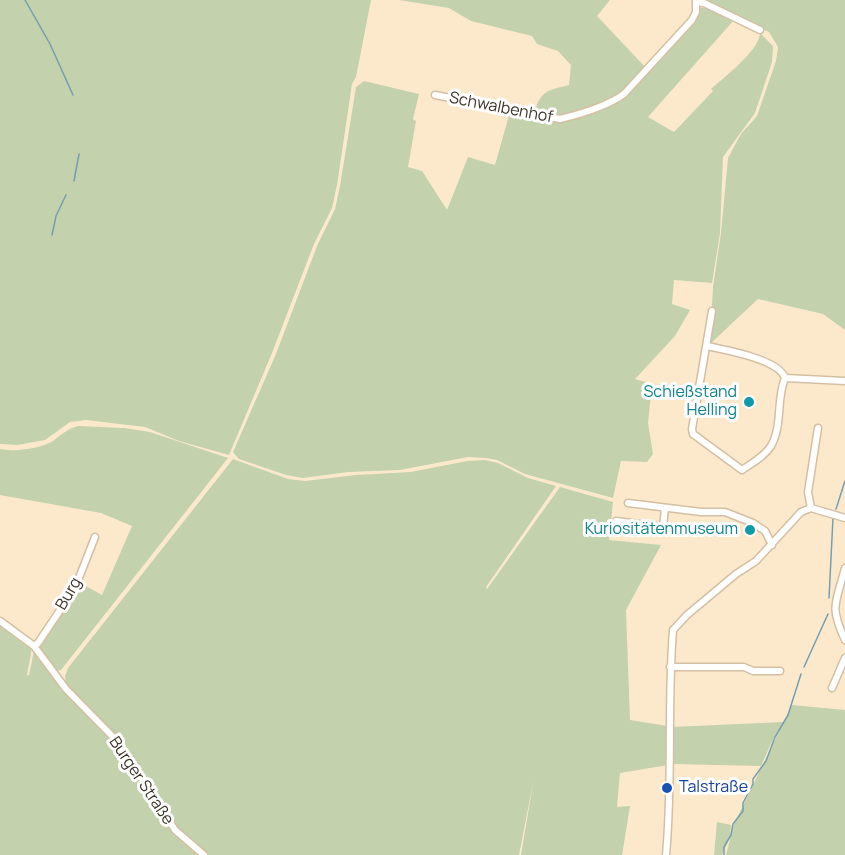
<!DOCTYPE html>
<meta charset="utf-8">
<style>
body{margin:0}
canvas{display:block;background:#fce9cc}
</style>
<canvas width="845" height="855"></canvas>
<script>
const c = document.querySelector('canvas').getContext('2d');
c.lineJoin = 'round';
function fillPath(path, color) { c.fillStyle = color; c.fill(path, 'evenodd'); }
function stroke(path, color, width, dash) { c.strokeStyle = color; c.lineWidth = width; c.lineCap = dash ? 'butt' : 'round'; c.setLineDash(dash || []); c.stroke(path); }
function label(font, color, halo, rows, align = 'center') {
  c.font = font + ' Manrope,sans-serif'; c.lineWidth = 6; c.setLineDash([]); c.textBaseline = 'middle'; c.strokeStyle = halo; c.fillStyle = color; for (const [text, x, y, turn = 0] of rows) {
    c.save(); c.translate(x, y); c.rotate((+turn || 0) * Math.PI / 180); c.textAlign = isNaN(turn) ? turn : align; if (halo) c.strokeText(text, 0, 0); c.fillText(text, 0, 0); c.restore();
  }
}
fillPath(new Path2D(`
 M0,0h371l-15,77 -4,7 -15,101 -5,23 -18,36 -42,109 -43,102 -50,-14 -34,-14 -59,-7 -16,2 -25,18 -28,5 -17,-1z
 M399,0h211l-13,16 50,53 -32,30 -55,19 -19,-4 -5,-7c7,-18 15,-17 33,-22l2,-20 -13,-14 -21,-7 -5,-8 -61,-15 -22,-13z
 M700,0h145v330l-22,-16 -65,-15 -48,45 3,-57 8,-54 7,-75 13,-24 16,-18 19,-55 2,-14 -9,-15z
 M706,7l28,13 -86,97 26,15 39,-41 -2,-2c12,-11 49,-39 49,-56l13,13 -1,16 -17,51 -32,44 -3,76 -8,50 -38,-3 -2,24 18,6 -15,26 -40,43 17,5 -4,39 5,31 -6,8 -26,-1 -8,37 -88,-24 -28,-14 -11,-2 -18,-1 -68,13 -52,2 -45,6 -17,-3 -47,-16 -6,-7 43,-98 41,-108 18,-37 5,-23 16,-99 8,-6 55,13 -6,25 3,2 -8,46 14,4 25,39 21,-53 27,8 15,-53 12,4 37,4 57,-19 85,-93z
 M78,426l46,2 26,4 78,26 -167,212 -4,1 -18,-22 1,-6 39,-61 23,13 30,-69 -31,-13 -101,-18v-46c14,3 40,0 53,-8 8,-6 14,-12 25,-15z
 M233,459l55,20 17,2 51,-6 55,-3 56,-11 18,-1 13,3 30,15 28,8 -70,101 1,2 73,-102 53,15 -4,38 52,5 -35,65 4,110 37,6 1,39 -48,8 -3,34 13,-1 -8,49h-101l13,-77 -15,77h-313l-30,-26 -44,-70 -66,-75 -1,-8 3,-8z
 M0,623l32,25 -5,27h2l5,-24 76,86 18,23 33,53 40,42h-201z
 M792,705l53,5v145h-119l8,-31z
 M783,722l-9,15 -13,29 -88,-2 -1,-37z
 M717,822l14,3 -1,12 -8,18h-8z`), '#c3d1ad');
stroke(new Path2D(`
 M25,0l25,44 23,51
 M74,181l5,-27
 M52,235l4,-19 10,-21
 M836,509l9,-28
 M829,598l4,-80
 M804,667l24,-53
 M724,855v-8l7,-12 2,-11 10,-13v-8l10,-19v-5l13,-18 9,-24 13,-22 13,-41`), '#759eb2', 1.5);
const street = new Path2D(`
 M696,2l8,1 56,27
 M435,95l125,24c21,-5 46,-12 64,-25l68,-74 4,-8v-12
 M712,311l-20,118 1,5 49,36c10,-7 22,-13 29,-24 12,-21 5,-47 14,-68
 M707,346c18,4 72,13 78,32
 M785,378l60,3
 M628,503l73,9h24l28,11 12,8 7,14
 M811,508l-3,-16 10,-64
 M616,521l47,6 2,-19
 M845,568c-9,36 -16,37 0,72
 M0,621l34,25 32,43 49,50 15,20 45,71 29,25
 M34,646l4,-3 37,-55 20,-51
 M670,667h74l9,4h27
 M832,688l13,-30
 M666,855c7,-75 1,-149 7,-225l14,-15 49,-41 20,-13 45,-49 10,-4 34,10`);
stroke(street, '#d3c0a4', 9);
stroke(street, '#fff', 6);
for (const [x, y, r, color] of [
 [749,402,6,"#0f9aa8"],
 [750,530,6,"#0f9aa8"],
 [667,788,6,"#1a4fb4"]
]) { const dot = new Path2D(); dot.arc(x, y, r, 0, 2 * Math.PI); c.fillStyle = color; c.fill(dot); stroke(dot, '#fff', 2); }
label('16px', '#3b3429', '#fff', [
 ["Schwalbenhof",501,108,11],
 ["Burg",69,594,-60],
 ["Burger Straße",141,781,56]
]);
label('16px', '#0d838f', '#fff', [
 ["Schießstand",737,393],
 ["Helling",737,411],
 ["Kuriositätenmuseum",738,530]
], 'right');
label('16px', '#164399', '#fff', [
 ["Talstraße",679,788]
], 'left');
</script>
